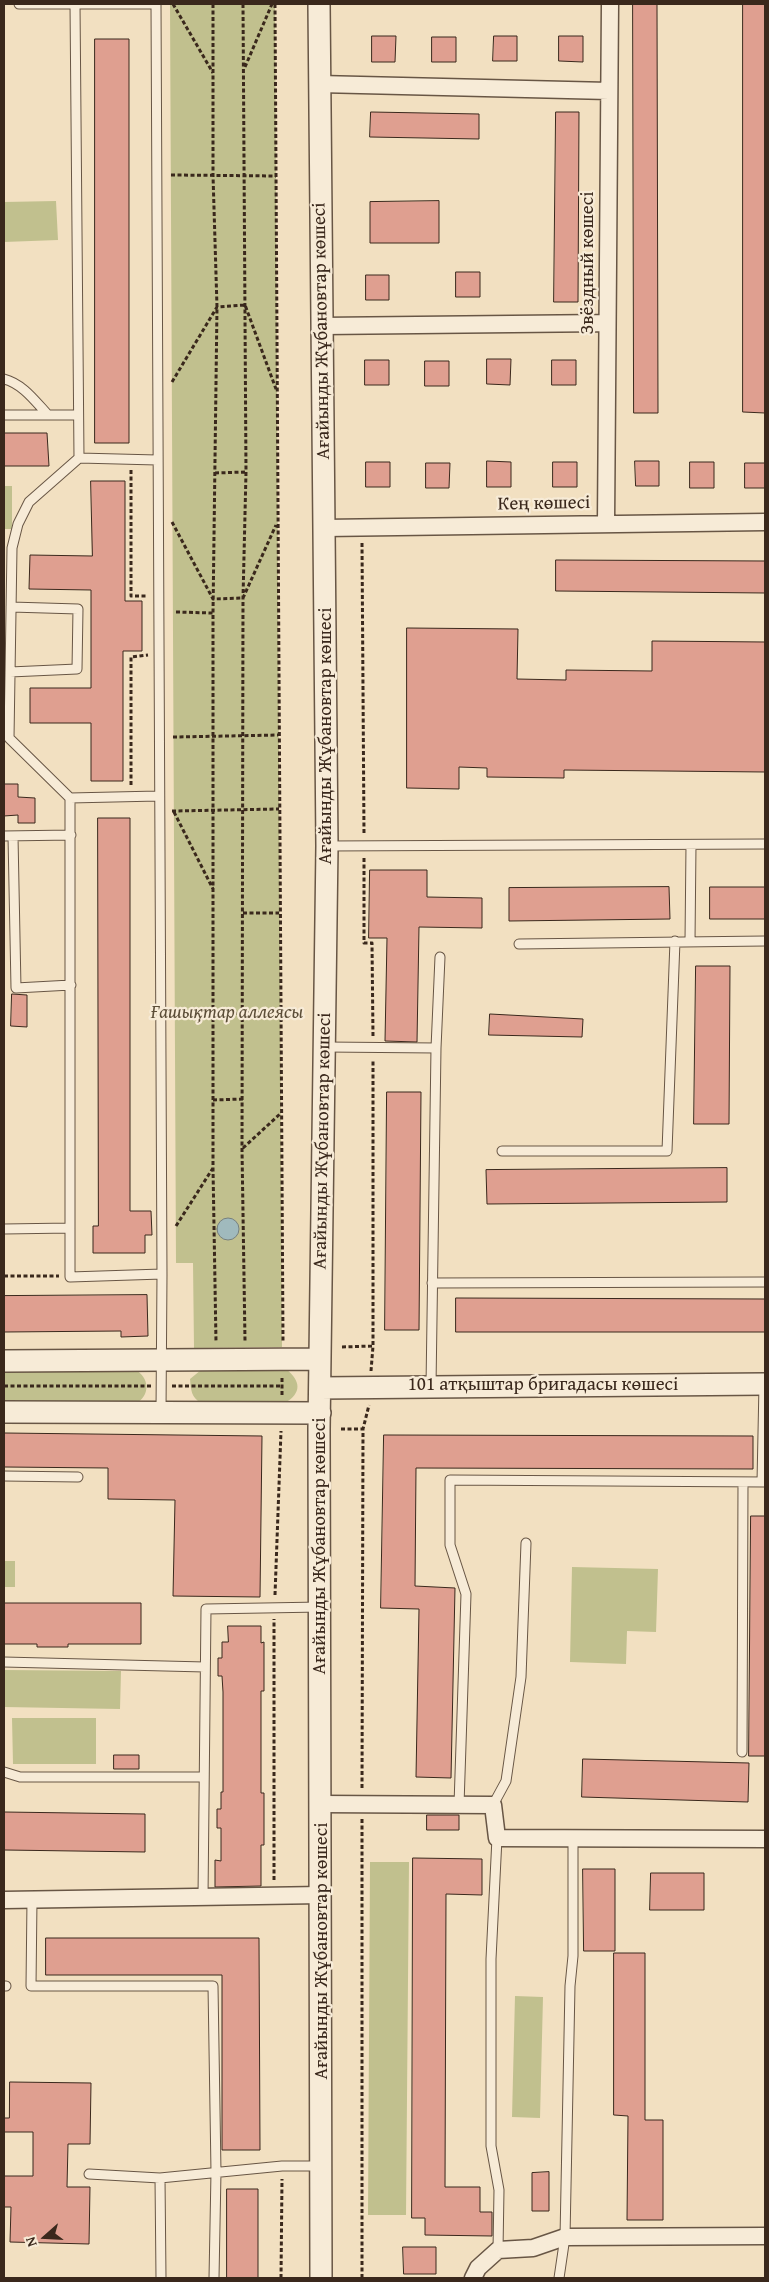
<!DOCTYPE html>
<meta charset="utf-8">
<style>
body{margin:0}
#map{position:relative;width:769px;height:2282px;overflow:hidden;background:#f2e0c1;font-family:"Gentium Book Plus",serif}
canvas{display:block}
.frame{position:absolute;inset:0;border:5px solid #3a281c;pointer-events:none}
.north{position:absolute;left:20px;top:2212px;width:50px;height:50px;-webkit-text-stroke:4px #f7ebd7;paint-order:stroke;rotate:251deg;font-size:14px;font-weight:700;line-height:20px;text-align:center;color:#3a281c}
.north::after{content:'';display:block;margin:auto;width:18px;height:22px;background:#3a281c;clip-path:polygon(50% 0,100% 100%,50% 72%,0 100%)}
</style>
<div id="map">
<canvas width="769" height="2282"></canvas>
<div class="frame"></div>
<div class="north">N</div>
</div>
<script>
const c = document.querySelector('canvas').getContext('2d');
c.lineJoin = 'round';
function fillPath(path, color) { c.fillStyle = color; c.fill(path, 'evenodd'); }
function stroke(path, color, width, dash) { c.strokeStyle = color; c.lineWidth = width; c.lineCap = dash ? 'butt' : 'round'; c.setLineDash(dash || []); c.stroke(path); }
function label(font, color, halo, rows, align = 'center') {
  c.font = font + ' "Gentium Book Plus",serif'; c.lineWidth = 4.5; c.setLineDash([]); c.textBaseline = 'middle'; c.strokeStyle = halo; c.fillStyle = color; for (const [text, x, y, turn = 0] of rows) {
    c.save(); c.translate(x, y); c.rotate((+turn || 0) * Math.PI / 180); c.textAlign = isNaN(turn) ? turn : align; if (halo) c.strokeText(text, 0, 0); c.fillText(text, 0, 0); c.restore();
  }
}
fillPath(new Path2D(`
 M170,4h105l7,1343 -88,1 -1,-85h-17z
 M56,201l2,39 -54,2v-40z
 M4,486h8v43h-8z
 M4,1369h130c16,8 17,27 1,35l-131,-1z
 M286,1369c15,12 16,24 -1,34h-84c-10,-6 -10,-13 -11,-24l11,-9z
 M4,1561h11v26h-11z
 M572,1567l86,2 -2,63 -29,-1 -1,33 -56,-2z
 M4,1670l117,1 -1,38 -116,-2z
 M12,1718h84v46h-83z
 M370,1862h39l-3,353h-38z
 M515,1996l28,1 -3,121 -28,-1z`), '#c1c08e');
const water = new Path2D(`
 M217 1229a11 11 0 1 1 22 0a11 11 0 1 1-22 0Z`);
fillPath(water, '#a0babd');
stroke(water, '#77807d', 1);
const building = new Path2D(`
 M633,4h24l1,409h-24z
 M743,4h22v409l-22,-1z
 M372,36h24l-1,26h-23z
 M494,36h23v25h-24z
 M559,36h24v26l-24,-1z
 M432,37h24v25h-24z
 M95,39h34v404h-34z
 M371,112l108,2v25l-109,-2z
 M556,112h23l-1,190h-24z
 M439,201v42h-69v-41z
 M456,272h24v25h-24z
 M366,275h23v25h-23z
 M487,359h24l-1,26 -23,-1z
 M365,360h24v25h-24z
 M552,360h24v25h-24z
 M425,361h24v25h-24z
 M4,433h43l2,33h-45z
 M487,461l24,1v25h-24z
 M635,461h24v25h-23z
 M366,462h24v25h-24z
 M553,462h24v25h-24z
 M690,462h24v26h-24z
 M426,463h24l-1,25h-23z
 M745,463h20v25h-20z
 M91,481h34v120h17v50h-19v130h-32v-58h-61v-35h61v-98l-62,-1 1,-34 62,1z
 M556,560l209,1v32l-209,-2z
 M407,628l111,1 -1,50 49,1v-10l86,1v-30l113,1v130l-201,-2v8l-77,-1v-9l-28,-1v22l-52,-1z
 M4,784h14v13l17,1v25h-17v-8l-14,1z
 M98,818h32v393h21l1,24h-7v18h-52v-27h5z
 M370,870h57v27l55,1v30l-63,-1 -2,115 -32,-1 2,-103h-18z
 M669,887l1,32 -161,2v-33z
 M710,887h55v32h-55z
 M696,966h34l-1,158h-35z
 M12,994l15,1v32l-16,-1z
 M490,1014l93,5 -1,18 -93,-2z
 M387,1092h34l-2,238h-34z
 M727,1168v34l-240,2 -1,-34z
 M147,1295l1,41 -27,1v-6l-117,1v-36z
 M456,1298l309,1v33h-309z
 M4,1433l258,3 -2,161 -87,-1 2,-96 -67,-1v-31l-104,-1z
 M384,1435l369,1v33l-337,-1 -1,118 40,2 -4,190 -35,-1 3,-168 -38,-1z
 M751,1516h14v240h-16z
 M4,1603h137v41h-73v3h-31v-3h-33z
 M228,1626h33v17l3,-1v49h-3v102h3v52h-3v41l-46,1v-27l6,1v-33h-4v-19h4v-17h2v-100l-1,-16h-4v-18h4v-16h6z
 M114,1755h25v14h-25z
 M583,1759l166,4 -1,39 -166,-5z
 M4,1812l141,2v38l-141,-2z
 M427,1815h32v15h-32z
 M413,1858l69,1v36l-36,-1 -1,293h35v25h12v24l-67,-1v-17h-13z
 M583,1869h32v82h-31z
 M651,1873h53v37h-54z
 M46,1938h213l1,212h-38v-175h-176z
 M614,1953h31v167h18v100h-36l1,-104 -14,-1z
 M10,2082l81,1 -1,61h-22l-1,43h23l-1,57 -79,-2 1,-35h-7v-31h29v-44h-29v-14h5z
 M549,2172v39h-17v-38z
 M227,2189h31v89h-31z
 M403,2247h33v27h-32z`);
fillPath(building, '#df9f90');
stroke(building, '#3a281c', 1);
const service = new Path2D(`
 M19,4h137
 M75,4l4,454
 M156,4l6,1270 -1,138
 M4,379c19,5 31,22 44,36
 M4,415h74
 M157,460l-78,-2 -50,44 -11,22 -6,24 -3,190 61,60v479l92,-3
 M10,672l67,-3 1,-60 -67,-2
 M70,798l88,-2
 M4,836l67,-1
 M13,836l3,152 55,-3
 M327,846l438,-2
 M690,941l1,-96
 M519,944l246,-3
 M325,1047l111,1
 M502,1151h165l8,-210
 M4,1229l66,-1
 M432,1283l333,-1
 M431,1386l5,-338 4,-91
 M4,1476l74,1
 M762,1482l2,-98
 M4,1662l201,5
 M742,1752l1,-270
 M4,1772l16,5h183
 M459,1805l7,-211 -16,-49v-65l315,2
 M493,1805l13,-24 15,-104 5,-134
 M497,1838l-6,121v187l8,44 -1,60
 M203,1897l3,-288 115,-2
 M32,1900l-1,86h182l3,186 -2,106
 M4,1986h2
 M89,2174l71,4 122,-12h40
 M160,2178l1,100
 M559,2278l6,-41 5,-251 3,-30v-118`);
const minor = new Path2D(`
 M319,84l290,7
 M322,326l285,-3
 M606,523l4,-519
 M324,528l441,-6
 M321,1804l172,1 4,33 268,1
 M4,1900l318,-5
 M473,2278l5,-10 20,-18 35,-2 32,-11 200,-1`);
const tertiary = new Path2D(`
 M319,4l8,842 -8,583 2,849
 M4,1361l316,-2
 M320,1388l445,-4
 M4,1412l316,1`);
stroke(service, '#685645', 11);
stroke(minor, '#685645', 19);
stroke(tertiary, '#685645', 24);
stroke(new Path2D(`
 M173,4l40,69
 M213,4v171l4,132 -4,306v555l3,174
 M243,4l3,468 -3,126 -1,551 3,192
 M275,4l8,1338
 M245,67l27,-63
 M171,175l105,1
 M172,382l45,-75 28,-2 31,84
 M131,470v126h15
 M215,473l31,-1
 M172,522l41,77 30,-1 33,-73
 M362,543l2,291
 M176,612l37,1
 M173,737l105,-2
 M131,785v-128l17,-2
 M172,811l107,-2
 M174,812l39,77
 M364,858v85h8l1,93
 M243,913h36
 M174,1015l106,-3
 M213,1100l30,-1
 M243,1148l37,-34
 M176,1226l37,-58
 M4,1276h55
 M342,1347l31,-1
 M371,1371l2,-25v-287
 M4,1386h147
 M172,1386h110
 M282,1395v-19
 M341,1429h22
 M275,1595l6,-164
 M362,1788l1,-359 6,-24
 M274,1880v-261
 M281,2278l1,-99
 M362,2278v-459`), '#3a281c', 3, [4, 2.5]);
stroke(service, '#f7ebd7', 9);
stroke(minor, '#f7ebd7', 16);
stroke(tertiary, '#f7ebd7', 21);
label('19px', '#3a281c', '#f7ebd7', [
 ["Звёздный көшесі",588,263,-90],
 ["Ағайынды Жұбановтар көшесі",322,331,-91],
 ["Кең көшесі",544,504,-1],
 ["Ағайынды Жұбановтар көшесі",326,736,-90],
 ["Ағайынды Жұбановтар көшесі",323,1141,-89],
 ["101 атқыштар бригадасы көшесі",543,1385],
 ["Ағайынды Жұбановтар көшесі",320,1546,-90],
 ["Ағайынды Жұбановтар көшесі",322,1951,-90]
]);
label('italic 19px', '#5c4e38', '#f7ebd7', [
 ["Ғашықтар аллеясы",227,1013]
]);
</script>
